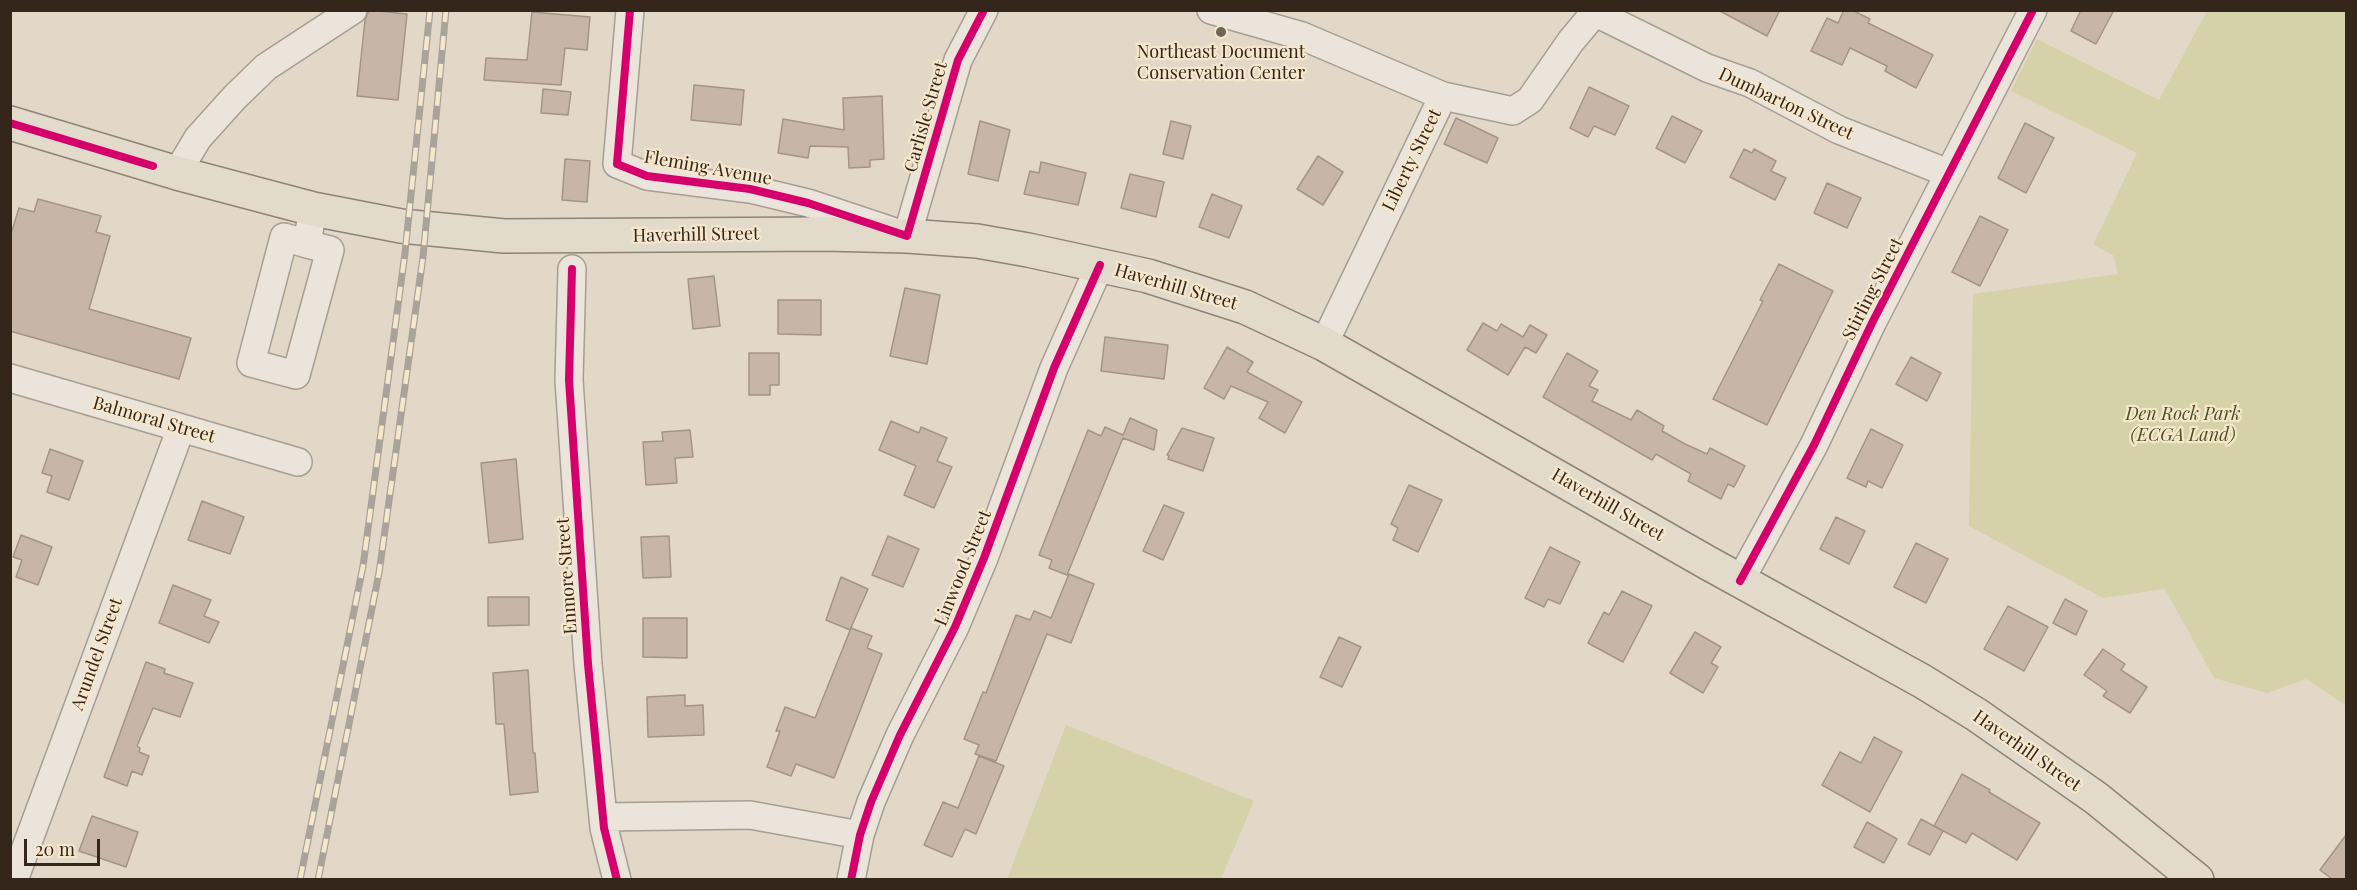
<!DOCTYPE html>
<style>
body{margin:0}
#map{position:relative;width:2357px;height:890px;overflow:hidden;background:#e3d8c7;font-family:"Playfair Display",serif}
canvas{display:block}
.frame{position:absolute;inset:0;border:12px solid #35261b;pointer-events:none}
.scale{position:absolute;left:24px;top:839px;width:76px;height:27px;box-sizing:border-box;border:3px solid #35261b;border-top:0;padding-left:8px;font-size:18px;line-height:21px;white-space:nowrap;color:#35261b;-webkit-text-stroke:4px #f6e7cc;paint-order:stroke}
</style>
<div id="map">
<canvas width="2357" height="890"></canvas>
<div class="frame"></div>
<div class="scale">20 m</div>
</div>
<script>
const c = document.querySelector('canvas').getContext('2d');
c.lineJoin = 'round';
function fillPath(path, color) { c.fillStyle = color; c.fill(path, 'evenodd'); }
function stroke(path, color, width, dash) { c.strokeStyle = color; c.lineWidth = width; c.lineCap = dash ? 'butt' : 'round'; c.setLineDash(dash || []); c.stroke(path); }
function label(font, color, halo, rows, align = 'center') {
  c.font = font + ' "Playfair Display",serif'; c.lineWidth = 4.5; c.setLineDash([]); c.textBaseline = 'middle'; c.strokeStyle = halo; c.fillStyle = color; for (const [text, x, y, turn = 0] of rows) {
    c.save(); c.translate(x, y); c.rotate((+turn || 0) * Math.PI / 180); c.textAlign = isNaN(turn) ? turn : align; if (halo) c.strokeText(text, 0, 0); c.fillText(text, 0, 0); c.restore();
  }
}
fillPath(new Path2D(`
 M2207,11h139v695l-40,-27 -39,14 -53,-15 -49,-89 -62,9 -134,-72 4,-232 145,-20 -5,-19 -20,-10 44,-92 -126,-62 26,-52 122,61z
 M1066,725l188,76 -33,78h-214z`), '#d5d1a9');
const building = new Path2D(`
 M369,10l38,4 -9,86 -41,-4 8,-76z
 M1718,10h62l-13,26z
 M1844,10h8l18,9 -2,4 65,32 -17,33 -31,-17 2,-5 -37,-18 -8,17 -31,-14 16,-33 11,5z
 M2081,10h33l-18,34 -25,-13z
 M532,12l58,5 -3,33 -22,-2 -4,37 -77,-5 2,-22 41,2z
 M694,85l50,5 -3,35 -50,-5z
 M1589,87l40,19 -14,29 -21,-9 -6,11 -18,-9z
 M543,89l28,3 -3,23 -27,-2z
 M882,96l2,63 -14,1v7l-21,1 -1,-21 -38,-1 -2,12 -30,-5 5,-34 61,11 -1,-32z
 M1672,116l30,15 -17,32 -29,-15z
 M1456,118l42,20 -11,25 -43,-19z
 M980,121l30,9 -12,51 -30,-7z
 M1171,121l20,5 -8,33 -20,-5z
 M2025,123l29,15 -28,55 -28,-15z
 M1744,149l8,4 2,-4 22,12 -5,10 15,7 -11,22 -45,-23z
 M1318,156l25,16 -20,33 -26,-16z
 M565,159l25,2 -3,41 -25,-2z
 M1041,162l45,11 -8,32 -54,-11 6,-23 9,2z
 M1130,174l34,8 -8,35 -35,-9z
 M1827,183l34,15 -14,30 -33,-15z
 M1212,194l30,12 -13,32 -30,-11z
 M38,199l63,17 -5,16 14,4 -21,73 102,29 -12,41 -169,-48v-94l9,-29 15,4z
 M1980,216l28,14 -28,56 -28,-14z
 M1779,264l54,27 -66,134 -54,-26 50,-98 -3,-1z
 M714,276l6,50 -27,3 -5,-50z
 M905,288l35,7 -13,69 -37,-8z
 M778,300h43v35l-43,-1z
 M1483,323l14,8 4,-7 22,13 7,-12 17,10 -11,18 -11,-6 -17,28 -41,-25z
 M1105,337l63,8 -4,34 -63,-8z
 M1227,347l26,15 -6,10 55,30 -17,31 -26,-15 9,-16 -37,-16 -7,13 -20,-11z
 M749,353h30v32h-9v10h-21z
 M1567,353l31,18 -9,15 9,4 -6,11 39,19 6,-10 27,16 -2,5 23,13 22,10 3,-6 35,18 -11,21 -6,-3 -7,15 -33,-18 3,-7 -35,-20 -4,6 -109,-63z
 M1911,357l30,16 -14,28 -31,-17z
 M1130,418l27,12 -3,20 -31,-12 -56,137 -18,-7 3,-8 -13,-5 49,-125 13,6 4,-9 18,8z
 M891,421l28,12 2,-6 26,11 -10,23 15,6 -18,41 -30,-13 12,-29 -37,-16z
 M1182,428l32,10 -11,33 -35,-12 1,-3 -2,-1z
 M1871,429l32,16 -21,43 -14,-7 -2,6 -19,-9z
 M690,430l3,27 -18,1 2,25 -31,2 -3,-43 20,-1 -1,-9z
 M50,449l33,12 -14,39 -22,-8 5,-16 -10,-3z
 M516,459l7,80 -34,4 -8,-80z
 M1409,485l33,15 -24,52 -25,-12 5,-12 -7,-4z
 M202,501l42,16 -14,37 -42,-14z
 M1164,505l20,8 -21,47 -20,-9z
 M1836,517l29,14 -16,33 -29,-15z
 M21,535l31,12 -14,38 -22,-8 6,-17 -9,-3z
 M669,536l2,41 -28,1 -2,-41z
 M888,536l31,13 -16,38 -31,-12z
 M1916,543l32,16 -22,44 -32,-16z
 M1550,547l30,15 -20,42 -12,-5 -4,8 -19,-9z
 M1069,574l25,10 -23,59 -24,-9 -51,127 -21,-7 4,-9 -15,-6 19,-47 3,1 30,-78 14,5 4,-9 17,7z
 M841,577l27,12 -18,41 -24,-10z
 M173,585l38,15 -7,16 15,6 -10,21 -50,-20z
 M1622,591l30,15 -29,56 -35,-19 16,-31 5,3z
 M488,597h41v28l-41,1z
 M2065,599l22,12 -11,24 -23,-12z
 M2008,606l40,21 -24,44 -40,-22z
 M643,618h44v40l-44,-1z
 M851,628l21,8 -5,12 15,6 -48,124 -38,-14 -5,12 -24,-9 13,-36h-4l9,-24 30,11z
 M1695,632l26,15 -10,16 7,4 -15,26 -33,-20z
 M1339,637l22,10 -19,40 -22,-10z
 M2103,649l22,15 -4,6 26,17 -17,26 -27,-17 4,-5 -23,-16z
 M146,662l19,7 -1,4 29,10 -13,34 -27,-9 -16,38 3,2 -1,4 10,4 -7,19 -10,-4 -5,15 -23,-9z
 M528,670l5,83h2l3,39 -28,3 -6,-71h-8l-3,-51z
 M685,695v11l18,-1 1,30 -56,2 -1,-40z
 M1874,737l28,15 -32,60 -48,-27 18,-33 21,11z
 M979,756l25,10 -28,68 -11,-5 -13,28 -28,-12 19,-43 15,6z
 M1962,774l28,16 -1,2 51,31 -23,37 -45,-27 -6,10 -32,-17z
 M92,816l46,16 -12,35 -47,-16z
 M1921,819l22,12 -13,24 -22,-11z
 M1867,822l30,17 -13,24 -30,-16z
 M2346,835v44h-14l-12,-9z`);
fillPath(building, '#c7b6a8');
stroke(building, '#a39487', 1.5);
const minor = new Path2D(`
 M630,10l-13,154 30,12 103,13 58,14 99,33 51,-176 26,-50
 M1211,10l91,26 141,60
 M1596,13l111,55 43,15 89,47 109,43
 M177,173l21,-35 37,-41 31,-30 87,-57
 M307,244l23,6 -34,125 -45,-12 33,-126 23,7 6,-35
 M572,269l-3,111 19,284 16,164 13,52
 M1324,344l119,-248 70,15 17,-11 41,-59 26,-31
 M10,378l288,84
 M1740,581l74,-136 58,-122 161,-313
 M603,817l147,-2 110,20
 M14,880l167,-452
 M851,880l9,-45 11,-33 29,-67 55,-108 29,-69 70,-190 46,-103`);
const major = new Path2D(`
 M10,123l167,50 136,36 88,17 103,10 321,-2 82,2 70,5 51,9 120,26 97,31 79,37 384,219 214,118 55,34 119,83 101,82`);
stroke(minor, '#a79d92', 30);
stroke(major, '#8d8378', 36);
stroke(minor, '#eae4da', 27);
stroke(major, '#e2dacb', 33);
const rail = new Path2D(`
 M300,880l63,-314 42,-313 25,-243
 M318,880l61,-307 44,-316 23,-247`);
stroke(rail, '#a9a39b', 7);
stroke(rail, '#f6e7cc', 4.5, [14]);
stroke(new Path2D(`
 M630,10l-13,154 30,12 103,13 58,14 99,33 51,-176 26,-50
 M10,123l143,43
 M572,269l-3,111 19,284 16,164 13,52
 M1740,581l74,-136 58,-122 161,-313
 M851,880l9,-45 11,-33 29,-67 55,-108 29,-69 70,-190 46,-103`), '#d6006c', 8);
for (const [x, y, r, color] of [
 [1221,32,6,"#726457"]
]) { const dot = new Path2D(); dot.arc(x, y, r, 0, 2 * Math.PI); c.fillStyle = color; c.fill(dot); stroke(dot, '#f6e7cc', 2); }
label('18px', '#35261b', '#f6e7cc', [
 ["Northeast Document",1221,52],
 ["Conservation Center",1221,73]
]);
label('18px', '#35261b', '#f6e7cc', [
 ["Dumbarton Street",1786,104,25],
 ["Carlisle Street",926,117,-74],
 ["Liberty Street",1412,160,-64],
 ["Fleming Avenue",708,168,10],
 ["Haverhill Street",696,235,-1],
 ["Haverhill Street",1176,287,16],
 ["Stirling Street",1873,289,-63],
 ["Balmoral Street",154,420,16],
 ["Haverhill Street",1608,505,30],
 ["Linwood Street",963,568,-68],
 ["Enmore Street",567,576,-94],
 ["Arundel Street",97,654,-70],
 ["Haverhill Street",2027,751,35]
]);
label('italic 18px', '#485221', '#f6e7cc', [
 ["Den Rock Park",2183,414],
 ["(ECGA Land)",2183,435]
]);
</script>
